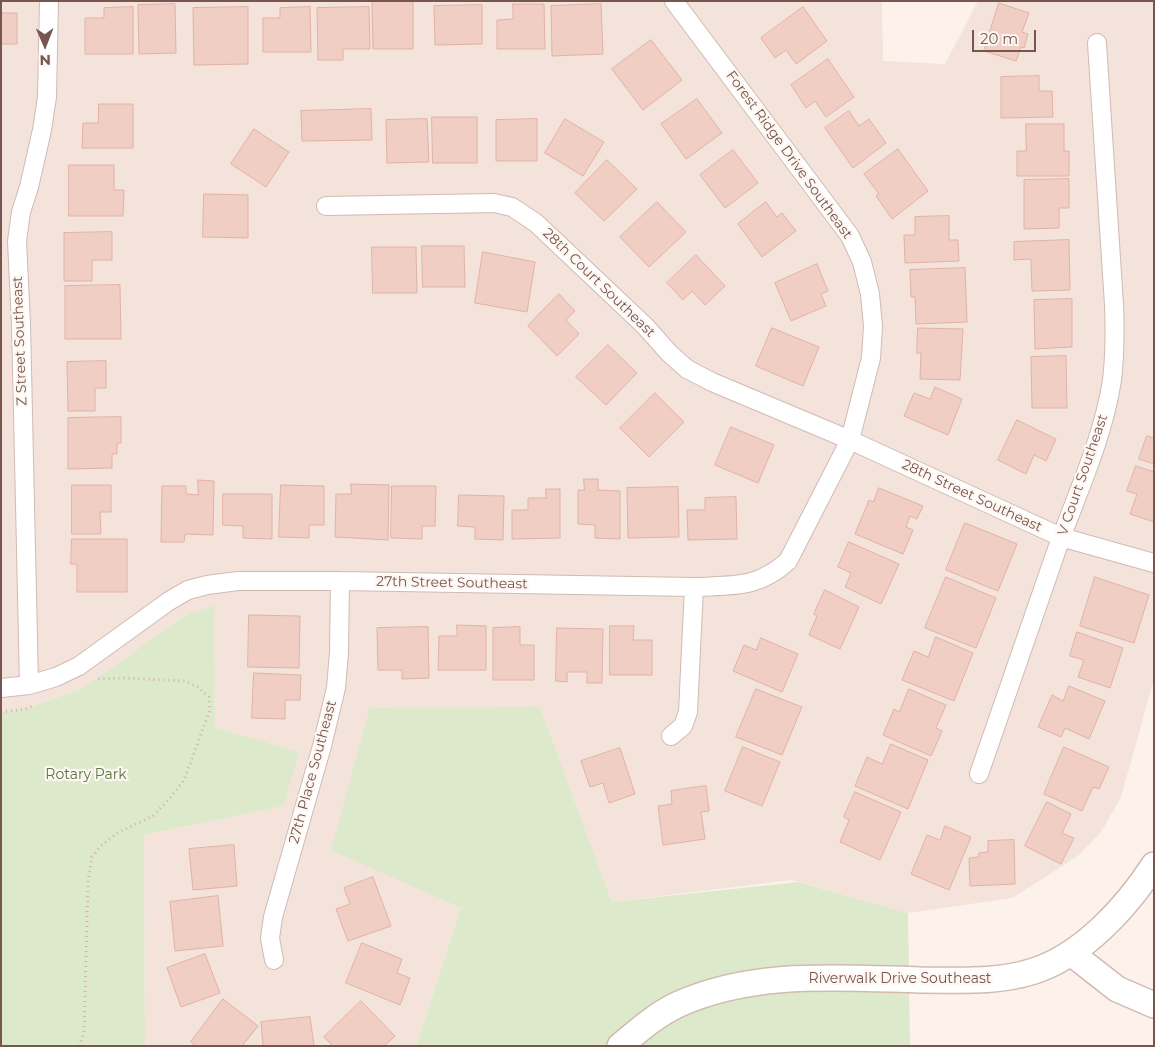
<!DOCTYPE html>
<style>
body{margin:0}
#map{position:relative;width:1155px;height:1047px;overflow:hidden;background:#fcf2eb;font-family:Montserrat,sans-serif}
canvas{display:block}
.frame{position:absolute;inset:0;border:2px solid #76564f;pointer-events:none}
.north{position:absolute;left:20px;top:20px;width:50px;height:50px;-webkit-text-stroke:4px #fef7f2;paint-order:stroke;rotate:179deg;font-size:14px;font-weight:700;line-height:20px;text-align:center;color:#76564f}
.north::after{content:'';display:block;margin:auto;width:18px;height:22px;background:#76564f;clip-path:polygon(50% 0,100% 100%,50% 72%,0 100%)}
.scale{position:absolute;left:972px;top:30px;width:64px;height:22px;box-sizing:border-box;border:2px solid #76564f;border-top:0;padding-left:6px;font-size:15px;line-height:18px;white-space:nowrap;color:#76564f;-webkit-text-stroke:4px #fef7f2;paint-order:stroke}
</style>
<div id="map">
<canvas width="1155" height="1047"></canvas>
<div class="frame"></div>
<div class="north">N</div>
<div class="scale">20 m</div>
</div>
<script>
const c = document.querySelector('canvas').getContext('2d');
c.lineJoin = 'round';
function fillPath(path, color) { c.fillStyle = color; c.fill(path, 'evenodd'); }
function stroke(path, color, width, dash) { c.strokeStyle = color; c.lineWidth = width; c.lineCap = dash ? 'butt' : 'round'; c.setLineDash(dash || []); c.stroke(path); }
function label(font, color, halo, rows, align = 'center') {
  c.font = font + ' Montserrat,sans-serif'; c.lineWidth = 4.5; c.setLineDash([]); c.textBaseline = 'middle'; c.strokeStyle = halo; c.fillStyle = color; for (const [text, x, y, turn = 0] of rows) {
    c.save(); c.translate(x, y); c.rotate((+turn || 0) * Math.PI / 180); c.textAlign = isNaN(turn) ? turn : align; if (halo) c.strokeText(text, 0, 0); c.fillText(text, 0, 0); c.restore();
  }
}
fillPath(new Path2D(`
 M1,1h881l1,60 62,3 33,-63h176v678l-33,118 -20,35 -23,24 -66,42 -104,15 -116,-33 -180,22 -72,-195 -208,142 129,59 -45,138h-271l-1,-211 139,-29 -68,-78 -1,-122 -34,13 -97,69 -58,21 -24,3z`), '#f3e3da');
fillPath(new Path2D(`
 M214,606l1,122 84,24 -16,54 -139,29 1,211h-144v-334l24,-3 58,-21 97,-69 13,-7z
 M540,707l72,195 186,-20 110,31 2,133h-494l45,-138 -130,-58 39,-142z`), '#dce9ca');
const building = new Path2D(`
 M413,1v48h-40l-1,-47z
 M999,3l30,10 -7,19 6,2 -4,14 -3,-1 -5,14 -32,-10z
 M175,4l1,49 -37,1 -1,-49z
 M513,4h31l1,45h-48v-29l16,-1z
 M601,4l2,50 -51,2 -1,-50z
 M482,5v39l-47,1 -1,-39z
 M133,7v47h-48v-36h19v-10z
 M248,7v57l-54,1 -1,-57z
 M310,7l1,45h-48v-34h17v-10z
 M369,7l1,42h-27v11h-25l-1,-52z
 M803,7l24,34 -31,23 -10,-14 -11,8 -14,-20z
 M1,13h16v31h-16z
 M651,40l31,40 -39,30 -31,-41z
 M828,59l26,38 -28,20 -11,-16 -9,7 -15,-23z
 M1039,76v15h13l1,26 -52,1v-41z
 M697,99l25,34 -36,26 -25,-35z
 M99,104h34v44h-51l1,-25h15z
 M371,109l1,31 -70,1 -1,-30z
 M849,111l10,15 10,-7 17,24 -33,25 -28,-40z
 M432,117h45v46h-44z
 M427,119l2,43 -42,1 -1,-43z
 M537,119v42h-41v-41z
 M565,119l39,23 -21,34 -38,-23z
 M1026,124h38v27h5v25h-52v-25h9z
 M254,129l35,23 -23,35 -35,-23z
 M898,149l30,42 -36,28 -16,-23 3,-2 -15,-20z
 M733,150l25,33 -33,25 -25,-33z
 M607,160l30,29 -33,32 -29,-28z
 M69,165h45v25h10l-1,26h-54z
 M1069,179v29h-10v20l-35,1v-49z
 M204,194l44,1v43l-45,-1z
 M657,202l29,30 -37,35 -29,-30z
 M766,202l11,15 5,-4 14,18 -34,26 -24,-33z
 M949,216v24h9l1,21 -54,2 -1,-28h11v-18z
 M112,232v28h-20v21h-28v-48z
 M1069,240l1,50 -38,1 -1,-32 -17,1v-18z
 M422,246h42l1,41h-42z
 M372,247h44l1,46h-44z
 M483,252l52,10 -8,50 -52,-9z
 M696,255l29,31 -20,19 -13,-14 -9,9 -16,-17z
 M817,264l11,27 -7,3 5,12 -35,15 -16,-38z
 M965,268l2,54 -51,2 -1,-27h-4l-1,-27z
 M120,285l1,54h-56v-53z
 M559,294l16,17 -9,9 13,14 -22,22 -29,-30z
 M1072,299v48l-37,2 -1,-49z
 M772,328l47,19 -16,39 -47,-20z
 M918,328l45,1 -3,51 -40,-1 1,-26h-4z
 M608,345l29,28 -31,32 -30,-28z
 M1066,356l1,52h-35l-1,-51z
 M106,361v27h-11v23h-27l-1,-49z
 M935,387l27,12 -14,36 -44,-19 10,-23 16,6z
 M655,393l29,29 -35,35 -29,-29z
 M121,417v26h-4v11h-5v14l-44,1v-51z
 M1017,420l39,19 -10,22 -12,-6 -8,19 -28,-14z
 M731,427l43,18 -16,38 -43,-18z
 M1147,436l7,2v26l-15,-5z
 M1136,466l18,6v50l-24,-8 7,-20 -10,-3z
 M584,479h14v11l22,1v48l-25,-1v-13l-17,-1v-34h6z
 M198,480l16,1 -1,54 -28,-1 -1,8h-23l1,-56h24v8l12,1z
 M351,484l38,1 -1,55 -53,-3 1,-43h15z
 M72,485h39v27h-11l1,22h-29z
 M281,485l43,1v39h-15v13l-30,-1z
 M392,486h44l-1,40h-13v13l-31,-1z
 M678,487l1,50 -51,1 -1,-50z
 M879,488l44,18 -6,13 -7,-3 -4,11 7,3 -10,24 -48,-20 14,-34 4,2z
 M546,489h14v49l-48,1v-29h16v-12h18z
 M223,494h49v45l-29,-1v-12l-20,-1z
 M459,495l45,1 -1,44 -28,-1v-12l-17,-1z
 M736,497l1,42 -49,1 -1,-30h18v-12z
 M965,523l52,21 -19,47 -52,-21z
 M72,539h55v53h-50v-28h-6z
 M849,542l50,22 -18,40 -36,-17 6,-14 -13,-6z
 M946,577l50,21 -20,50 -51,-20z
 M1095,577l54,18 -15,48 -54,-17z
 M825,590l34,17 -19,42 -31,-14 8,-19 -3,-2z
 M249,615l51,1 -1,52 -51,-1z
 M457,625l29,1v44h-48l1,-34h18z
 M610,626h24l-1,14h19v35h-42z
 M428,627l1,51 -27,1v-9h-24l-1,-42z
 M520,627v18h14v35h-41v-52z
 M557,628l46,1 -1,54h-15v-11h-20v10l-11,-1z
 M1077,632l46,16 -13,40 -32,-11 6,-17 -14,-4z
 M936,637l37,16 -19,48 -52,-21 12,-29 14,6z
 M761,638l37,16 -16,38 -49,-21 11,-26 12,5z
 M254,673l47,2 -1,25h-15v19l-33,-1z
 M1069,686l36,15 -16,38 -24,-11 -4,9 -23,-10 14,-32 11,6z
 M756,689l46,18 -20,48 -46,-18z
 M909,689l37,16 -10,23 6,3 -11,25 -48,-21 11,-26 5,3z
 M891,744l37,16 -20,49 -53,-23 12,-29 15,7z
 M743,747l37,15 -18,44 -37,-15z
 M1064,747l45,20 -10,22 -6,-2 -11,24 -38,-17z
 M620,748l15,46 -26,9 -6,-20 -13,4 -9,-26z
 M706,786l3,25 -8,1 4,27 -42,6 -5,-39 14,-2 -1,-13z
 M855,792l46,20 -21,48 -40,-18 9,-22 -5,-3z
 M1047,802l24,12 -9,19 12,5 -13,26 -36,-18z
 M945,826l26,11 -22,53 -38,-16 16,-39 13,5z
 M1014,840l1,44 -45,2 -1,-28 10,-1v-4l9,-1v-11z
 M234,845l3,41 -44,4 -4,-41z
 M373,877l18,49 -43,15 -12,-32 14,-5 -6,-16z
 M218,896l5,50 -48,5 -5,-49z
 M362,943l40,16 -5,14 13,5 -10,27 -54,-22z
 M205,954l15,39 -39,14 -14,-39z
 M223,999l35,27 -16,20h-46l-5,-4z
 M361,1001l34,35 -11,10h-51l-9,-9z
 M310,1017l4,29h-51l-2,-24z`);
fillPath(building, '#f0cec4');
stroke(building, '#e2b2a5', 1);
const street = new Path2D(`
 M326,206l168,-3 18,4 24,16 109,103 24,27 18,16 25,13 138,58 211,97 93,26
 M29,685l-8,-361 -4,-83 4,-29 8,-25 13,-57 5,-33 2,-96
 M1,688l28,-3 27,-8 23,-11 90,-65 19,-11 19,-5 31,-4h102l354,6c39,-2 63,2 94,-26l62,-121 21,-82 2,-32 -3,-32 -8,-32 -12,-26 -176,-235
 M671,736l12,-10 5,-14 6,-125
 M979,774c26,-75 52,-150 78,-225 20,-56 46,-110 55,-169 3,-25 3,-50 2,-75l-17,-262
 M274,960l-4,-22 3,-21 49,-171 14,-58 3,-36 1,-71`);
const secondary = new Path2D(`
 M1071,953l46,36 37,16
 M620,1046c18,-15 37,-32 59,-42 76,-34 161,-26 242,-24 38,0 76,3 113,-9 49,-16 92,-63 120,-106`);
stroke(street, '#d0bbb3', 20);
stroke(secondary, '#d3bab1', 28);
stroke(new Path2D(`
 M1,712l24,-3 10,-4
 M79,1046l5,-13 4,-151 4,-25 9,-11 16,-13 36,-17 18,-19 13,-17 26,-70 -1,-13 -11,-10 -13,-6 -62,-3 -28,1`), '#d5b1a7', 3, [1, 4]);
stroke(street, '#fff', 18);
stroke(secondary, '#fff', 25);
label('14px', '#76564f', '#fef7f2', [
 ["Forest Ridge Drive Southeast",789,155,54],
 ["28th Court Southeast",599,283,44],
 ["Z Street Southeast",20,341,-92],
 ["V Court Southeast",1083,475,-71],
 ["28th Street Southeast",972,496,25],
 ["27th Street Southeast",452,583,1],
 ["27th Place Southeast",313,772,-75],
 ["Riverwalk Drive Southeast",900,979]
]);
label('14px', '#5b7544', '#fef7f2', [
 ["Rotary Park",86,775]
]);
</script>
